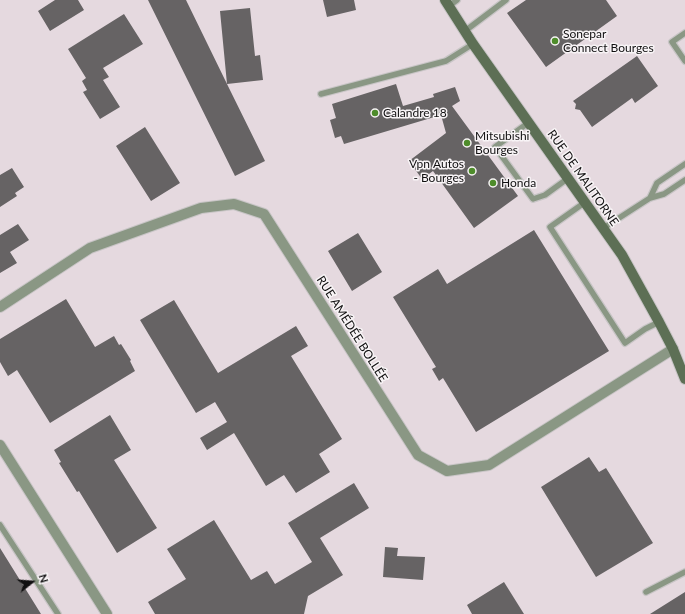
<!DOCTYPE html>
<meta charset="utf-8">
<style>
body{margin:0}
#map{position:relative;width:685px;height:614px;overflow:hidden;background:#ebe7e9;font-family:Lato,sans-serif}
canvas{display:block}
.north{position:absolute;left:12px;top:562px;width:40px;height:40px;-webkit-text-stroke:3px #f8f4f6;paint-order:stroke;rotate:73deg;font-size:11px;font-weight:700;line-height:16px;text-align:center;color:#111011}
.north::after{content:'';display:block;margin:auto;width:14px;height:18px;background:#111011;clip-path:polygon(50% 0,100% 100%,50% 72%,0 100%)}
</style>
<div id="map">
<canvas width="685" height="614"></canvas>
<div class="north">N</div>
</div>
<script>
const c = document.querySelector('canvas').getContext('2d');
c.lineJoin = 'round';
function fillPath(path, color) { c.fillStyle = color; c.fill(path, 'evenodd'); }
function stroke(path, color, width, dash) { c.strokeStyle = color; c.lineWidth = width; c.lineCap = dash ? 'butt' : 'round'; c.setLineDash(dash || []); c.stroke(path); }
function label(font, color, halo, rows, align = 'center') {
  c.font = font + ' Lato,sans-serif'; c.lineWidth = 3; c.setLineDash([]); c.textBaseline = 'middle'; c.strokeStyle = halo; c.fillStyle = color; for (const [text, x, y, turn = 0] of rows) {
    c.save(); c.translate(x, y); c.rotate((+turn || 0) * Math.PI / 180); c.textAlign = isNaN(turn) ? turn : align; if (halo) c.strokeText(text, 0, 0); c.fillText(text, 0, 0); c.restore();
  }
}
fillPath(new Path2D(`
 M0,0h685v614h-685z`), '#e5d9df');
fillPath(new Path2D(`
 M55,0h23l6,10 -34,21 -12,-20z
 M148,0h38l41,84 -7,-73 30,-3 5,48 5,-1 3,25 -36,4 38,77 -30,15z
 M323,0h31l2,10 -29,7z
 M526,0h80l11,16 -71,51 -39,-54z
 M124,14l19,30 -40,24 6,9 -6,3 17,27 -20,12 -17,-27 4,-2 -5,-9 4,-3 -18,-29z
 M637,56l21,30 -23,17 -3,-5 -40,29 -12,-17 -5,-1 1,-5 -3,-3z
 M396,84l7,22 31,-9 -1,-3 22,-7 5,14 -8,5 66,90 -44,32 -41,-57 -11,8 -13,-18 37,-28 -5,-18 -97,29 -3,-8 -6,2 -5,-18 6,-2 -4,-14z
 M145,127l35,56 -29,18 -35,-55z
 M12,168l12,19 -9,6 2,3 -17,11v-32z
 M18,224l11,16 -19,12 7,11 -17,10v-38z
 M534,230l75,121 -133,81 -33,-54 -4,3 -7,-12 4,-2 -43,-70 45,-28 9,15z
 M358,233l24,39 -30,19 -24,-40z
 M66,299l29,48 19,-11 5,9 2,-1 10,16 -1,1 5,10 -85,52 -33,-53 -9,6 -8,-14v-23z
 M174,300l44,73 78,-47 12,20 -17,10 51,83 -23,15 11,18 -34,21 -12,-18 -18,11 -32,-53 -27,17 -7,-12 27,-16 -12,-20 -19,11 -56,-93z
 M110,415l21,35 -17,10 43,68 -40,25 -38,-62 -2,1 -18,-29 2,-1 -7,-12z
 M589,457l10,15 7,-4 47,75 -57,34 -55,-90z
 M354,483l15,25 -49,30 23,37 -35,21 -4,18h-149l-7,-12 38,-23 -19,-30 47,-29 37,60 16,-9 8,13 37,-22 -24,-39z
 M385,547l13,1 -1,8 28,1 -2,23 -40,-3z
 M0,548l41,66h-41z
 M504,582l20,32h-52l-5,-9z
 M685,592v22h-35z`), '#666364');
const lane = new Path2D(`
 M449,6l8,-6
 M465,31l41,-31
 M685,33l-13,9 13,19
 M321,94l125,-33 27,-17
 M528,123l-33,24 38,52 12,-4 22,-16
 M650,198l7,-15 28,-19
 M584,203l-34,24 75,116 20,-14 14,-7
 M602,229l48,-31 14,-4 21,-14
 M0,525l58,89
 M646,592l39,-20`);
const street = new Path2D(`
 M0,307l90,-59 111,-40 33,-4 30,10 154,241 29,16 42,-6 184,-116
 M0,445l107,169`);
const secondary = new Path2D(`
 M445,0l28,44 149,211 37,67 14,27 12,30`);
stroke(lane, '#c8c5c6', 8);
stroke(street, '#c8c5c6', 12);
stroke(secondary, '#c8c5c6', 12);
stroke(lane, '#8a9784', 5.5);
stroke(street, '#8a9784', 10);
stroke(secondary, '#5d6f55', 10);
for (const [x, y, r, color] of [
 [555,41,4,"#4e8c2b"],
 [375,113,4,"#4e8c2b"],
 [467,143,4,"#4e8c2b"],
 [472,171,4,"#4e8c2b"],
 [493,183,4,"#4e8c2b"]
]) { const dot = new Path2D(); dot.arc(x, y, r, 0, 2 * Math.PI); c.fillStyle = color; c.fill(dot); stroke(dot, '#f8f4f6', 1.5); }
label('12px', '#111011', '#f8f4f6', [
 ["Sonepar",563,34],
 ["Connect Bourges",563,48],
 ["Calandre 18",383,113],
 ["Mitsubishi",475,136],
 ["Bourges",475,150],
 ["Vpn Autos",464,164,"right"],
 ["- Bourges",464,178,"right"],
 ["Honda",501,183]
], 'left');
label('12px', '#111011', '#f8f4f6', [
 ["RUE DE MALITORNE",583,178,55],
 ["RUE AMÉDÉE BOLLÉE",352,329,58]
]);
</script>
